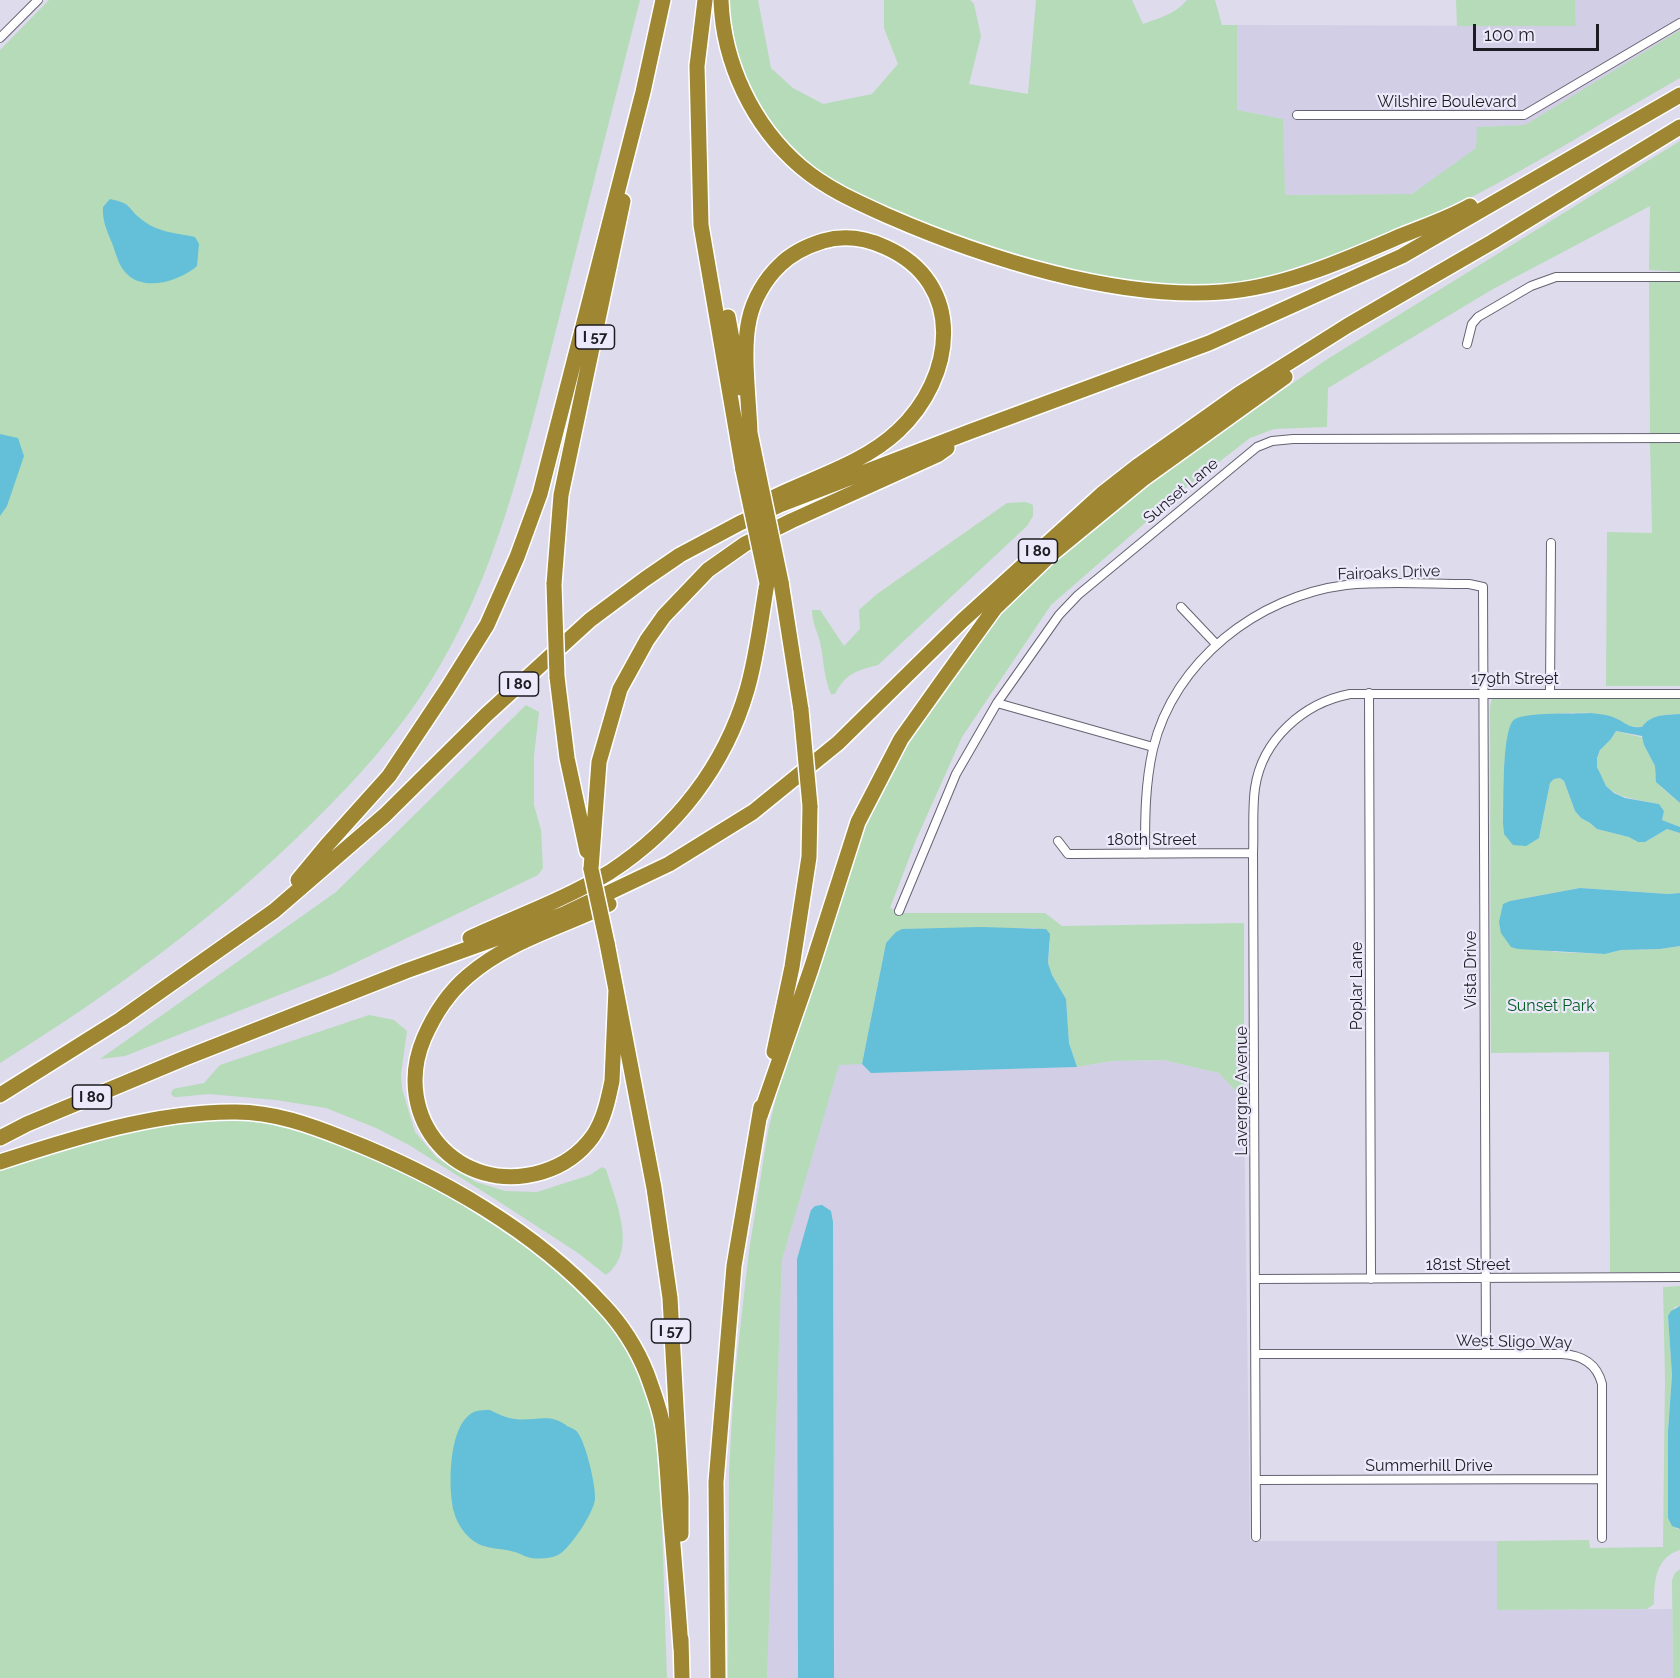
<!DOCTYPE html>
<style>
body{margin:0}
#map{position:relative;width:1680px;height:1678px;overflow:hidden;background:#dedbec;font-family:Raleway,sans-serif}
canvas{display:block}
.scale{position:absolute;left:1473px;top:24px;width:126px;height:27px;box-sizing:border-box;border:3px solid #1d1c22;border-top:0;padding-left:8px;font-size:18px;line-height:21px;white-space:nowrap;color:#1d1c22;-webkit-text-stroke:4px #ece9fa;paint-order:stroke}
</style>
<div id="map">
<canvas width="1680" height="1678"></canvas>
<div class="scale">100 m</div>
</div>
<script>
const c = document.querySelector('canvas').getContext('2d');
c.lineJoin = 'round';
function fillPath(path, color) { c.fillStyle = color; c.fill(path, 'evenodd'); }
function stroke(path, color, width, dash) { c.strokeStyle = color; c.lineWidth = width; c.lineCap = dash ? 'butt' : 'round'; c.setLineDash(dash || []); c.stroke(path); }
function label(font, color, halo, rows, align = 'center') {
  c.font = font + ' Raleway,sans-serif'; c.lineWidth = 4.5; c.setLineDash([]); c.textBaseline = 'middle'; c.strokeStyle = halo; c.fillStyle = color; for (const [text, x, y, turn = 0] of rows) {
    c.save(); c.translate(x, y); c.rotate((+turn || 0) * Math.PI / 180); c.textAlign = isNaN(turn) ? turn : align; if (halo) c.strokeText(text, 0, 0); c.fillText(text, 0, 0); c.restore();
  }
}
fillPath(new Path2D(`
 M1575,0h105v30l-155,95 -48,2v21l-65,46 -127,1 -3,-76 -45,-9v-85l339,1z
 M1163,1060l56,13 25,27 6,441h247l1,69 174,-1 1,69h-906l15,-418 57,-196h23l9,9 206,-6 35,-6z`), '#d2cee6');
fillPath(new Path2D(`
 M49,0h591c-28,111 -57,223 -85,334 -31,119 -58,242 -125,348 -32,51 -73,97 -116,139 -94,94 -202,172 -314,242v-1013z
 M729,0h29l13,68 22,20 30,16 49,-10 26,-30 -14,-36v-28h86l4,4 7,32 -12,48 59,10 8,-94h96l11,24c16,-6 33,-10 44,-24h28l7,25h15v85l46,9 2,76 127,-1 64,-46 1,-21 48,-2 155,-95v48c-71,40 -140,84 -212,121 -49,25 -101,45 -153,62 -20,6 -40,14 -60,18 -14,3 -30,7 -44,7 -92,3 -202,-32 -287,-64 -39,-15 -79,-29 -112,-55 -48,-38 -85,-104 -83,-167z
 M1456,0h119l1,26h-119z
 M1680,141v131l-31,-2 1,-64 -157,83 -165,99 -1,39 -53,2 -24,9 -66,51 -133,116 -89,132 -46,103 -26,68 15,5h140l17,13 182,-3v177l-25,-27 -56,-13 -51,1 -35,6 -8,-24 -3,-44 -14,-24 -4,-12 2,-20 -14,-15 -134,1 -16,14 -24,121 -23,1 -57,195 -15,418h-39l1,-205 5,-90 15,-132 19,-120 9,-37 32,-109 54,-163 46,-87 76,-103 35,-38 73,-65 75,-59 158,-110z
 M1649,279l31,1v154h-30z
 M1650,443h30v243h-74l1,-154 45,1z
 M1026,502l7,3v11l-6,10 -149,139c-22,6 -32,8 -43,29h-4c-7,-16 -7,-31 -10,-47 -2,-13 -9,-23 -9,-37h8l24,36 16,-17 -1,-19 18,-16 130,-91z
 M1492,699h188v15c-15,1 -29,0 -38,13 -18,1 -34,-12 -53,-14 -12,-1 -65,1 -74,7 -13,7 -12,88 -12,104l1,10 35,4 11,-55 4,-4 6,-1 4,3 11,30 6,7 9,5 7,6 33,8 8,5h7l22,-13 13,4v60l-12,1 -88,-6 -70,13 -11,21 55,30 51,2 16,-4 39,-1 20,-3v326h-70l-1,-220 -118,1 -1,-347z
 M526,705l13,7 -5,44v49l7,25 2,38 -5,7 -206,99 -207,82 -25,3 236,-167z
 M1616,731l28,7v7l11,21v8l6,13 19,16v24l-18,-7 2,-9 -5,-7c-24,-6 -52,-4 -61,-33 -2,-7 -1,-16 3,-22 3,-5 7,-6 10,-10 2,-2 3,-5 5,-8z
 M369,1015l25,5 13,11 -6,43 1,15 13,43 22,26 39,24 29,9 32,1 53,-17 12,-8 4,2c9,31 33,82 0,106l-28,-22 -80,-52 -89,-56 -33,-17 -50,-20 -50,-8 -67,-6 -31,3h-4l-3,-3 2,-5 31,-6 16,-18z
 M205,1118c17,0 35,-2 50,1 56,9 104,31 153,56 62,31 123,68 174,116 27,25 52,62 64,98 15,45 14,92 16,139 2,50 3,100 5,150h-667v-511c68,-21 136,-38 205,-49z
 M1680,1286v20l-5,1 -7,9 4,59 -4,55v88l9,11h3v21c-25,7 -26,33 -26,54l-7,5 -150,1v-69l92,-1 1,8 73,-1 2,-168 -2,-92z
 M1680,1569v109h-7l-1,-98 3,-7z`), '#b5dbb9');
fillPath(new Path2D(`
 M110,199c23,5 16,8 31,20 15,13 35,14 54,18l4,7 -2,22c-17,15 -54,27 -72,6 -7,-8 -9,-19 -13,-29 -5,-12 -10,-23 -9,-36z
 M0,434l18,4 6,18 -17,50 -7,10z
 M1590,713c8,1 17,1 25,5 12,5 12,10 27,9 9,-13 23,-12 38,-13v89l-24,-21 -1,-16 -11,-21 -2,-9 -26,-5 -5,8 -11,11 -3,8v9l9,19 8,7 11,5 34,6 5,7 -2,9 18,7v6l-13,-4 -22,13h-7l-9,-5 -32,-8 -7,-6 -9,-5 -6,-7 -11,-30 -4,-3 -6,1 -4,4 -11,55 -13,8 -13,-1 -9,-11 -1,-10c1,-17 -2,-97 12,-105 13,-7 58,-5 75,-6z
 M1580,888l88,6 12,-1v53l-20,3 -39,1 -16,4 -87,-5 -7,-2 -10,-14 -2,-11 4,-18 7,-3z
 M981,927l65,2 4,5 -2,29 4,12 14,24 3,44 8,24 -206,6 -9,-9 24,-121 10,-11 6,-3z
 M822,1205l9,6 2,11 1,456h-36l-1,-419 14,-49 4,-4z
 M1680,1306v223l-8,-3 -4,-8v-87l4,-56 -4,-59 3,-5z
 M490,1410c8,4 16,8 25,9 20,3 34,-7 52,7 4,2 10,4 11,7 8,11 18,53 17,66 -1,13 -25,50 -37,56 -9,4 -18,4 -27,3 -5,-1 -8,-3 -13,-5 -16,-6 -33,-2 -47,-14 -8,-7 -14,-16 -17,-27 -6,-23 -6,-85 18,-99 5,-3 12,-3 18,-3z`), '#64bfd8');
const street = new Path2D(`
 M0,38l38,-38
 M1297,115h227l156,-92
 M1467,344l5,-20 6,-7 53,-31 25,-9h124
 M1181,607l35,37
 M1369,693l2,586
 M1550,693l1,-150
 M997,703l156,44
 M1058,841l10,13 185,-1
 M1145,854c0,-36 0,-70 8,-105 21,-88 105,-153 193,-164 40,-4 82,-1 123,-1l14,3 3,767
 M899,911l57,-137 41,-71 62,-88 19,-20 179,-148 15,-6 21,-2 387,-1
 M1257,1279l423,-2
 M1256,1354h306c20,1 35,10 40,30v154
 M1256,1480l346,-1
 M1256,1537l-3,-684c1,-21 -1,-43 2,-65 7,-48 48,-85 95,-94h330`);
const highway = new Path2D(`
 M705,0l-8,66 4,159 42,245
 M721,0c2,63 32,126 80,167 26,22 56,35 87,49 96,42 228,84 334,76 61,-4 125,-33 181,-57 22,-9 46,-17 67,-29
 M728,317l13,71
 M748,423l9,44
 M750,433c-1,-33 -8,-82 -1,-113 4,-20 16,-41 31,-55 12,-12 27,-19 43,-24 21,-6 42,-3 62,6 82,36 70,131 13,184 -35,33 -86,47 -128,68
 M781,582l20,128
 M554,584l7,-89 62,-294
 M557,677l10,81 20,93
 M591,869l8,-107 21,-73 27,-49 17,-24 44,-46 37,-26 46,-23 146,-66 10,-7
 M298,880l29,-35 62,-69 58,-87 40,-64 30,-68 23,-63 103,-402 20,-92
 M609,904c-47,23 -101,37 -141,72 -20,17 -34,39 -44,62 -34,80 34,159 118,134 20,-6 38,-18 51,-36 11,-16 15,-36 19,-55l4,-92
 M470,938c46,-21 96,-39 140,-66 66,-43 115,-106 137,-182 10,-34 14,-72 20,-107
 M607,943l47,245 16,110 11,199v37
 M774,1052l18,-85 17,-110 1,-51
 M0,1095l121,-76 153,-108 111,-96 101,-100 104,-95 55,-41 35,-24 60,-32 42,-19 187,-72 240,-89 193,-87 278,-161
 M760,1116l51,-147 47,-147 43,-83 42,-59 52,-72 53,-51 95,-78 142,-102
 M0,1138l27,-14 158,-66 221,-87 158,-57 105,-50 84,-52 85,-69 125,-123 139,-126 37,-29 100,-71 108,-68 145,-84 188,-115
 M0,1162c74,-24 157,-51 236,-50 38,0 74,13 109,27 92,36 191,92 258,166 18,19 34,44 44,69 6,17 14,37 16,54 4,27 5,55 7,82 4,47 8,93 11,139
 M681,1639l1,39
 M718,1678l-2,-196 18,-216 27,-159`);
stroke(street, '#666372', 10);
stroke(highway, '#fff', 18);
stroke(street, '#fff', 8);
stroke(highway, '#9e8632', 15);
const highwayBridge = new Path2D(`
 M757,467l24,115
 M743,470l24,113
 M554,584l3,93
 M801,710l9,96
 M591,869l16,74`);
stroke(highwayBridge, '#fff', 18, []);
stroke(highwayBridge, '#9e8632', 15);
for (const [x, y, w] of [
 [595,337,39],
 [1038,551,39],
 [519,684,39],
 [92,1097,39],
 [671,1331,39]
]) { const box = new Path2D(); box.roundRect(x - w / 2, y - 12, w, 24, 4.5); c.fillStyle = '#ece9fa'; c.fill(box); stroke(box, '#1d1c22', 1.5); }
label('bold 15px', '#1d1c22', null, [
 ["I 57",595,337],
 ["I 80",1038,551],
 ["I 80",519,684],
 ["I 80",92,1097],
 ["I 57",671,1331]
]);
label('16px', '#1d1c22', '#ece9fa', [
 ["Wilshire Boulevard",1447,102],
 ["Sunset Lane",1181,491,-40],
 ["Fairoaks Drive",1389,573,-2],
 ["179th Street",1515,679],
 ["180th Street",1152,840],
 ["Vista Drive",1471,970,-90],
 ["Poplar Lane",1357,986,-90],
 ["Lavergne Avenue",1242,1091,-90],
 ["181st Street",1468,1265],
 ["West Sligo Way",1514,1342,1],
 ["Summerhill Drive",1429,1466]
]);
label('16px', '#005e20', '#ece9fa', [
 ["Sunset Park",1551,1006]
]);
</script>
